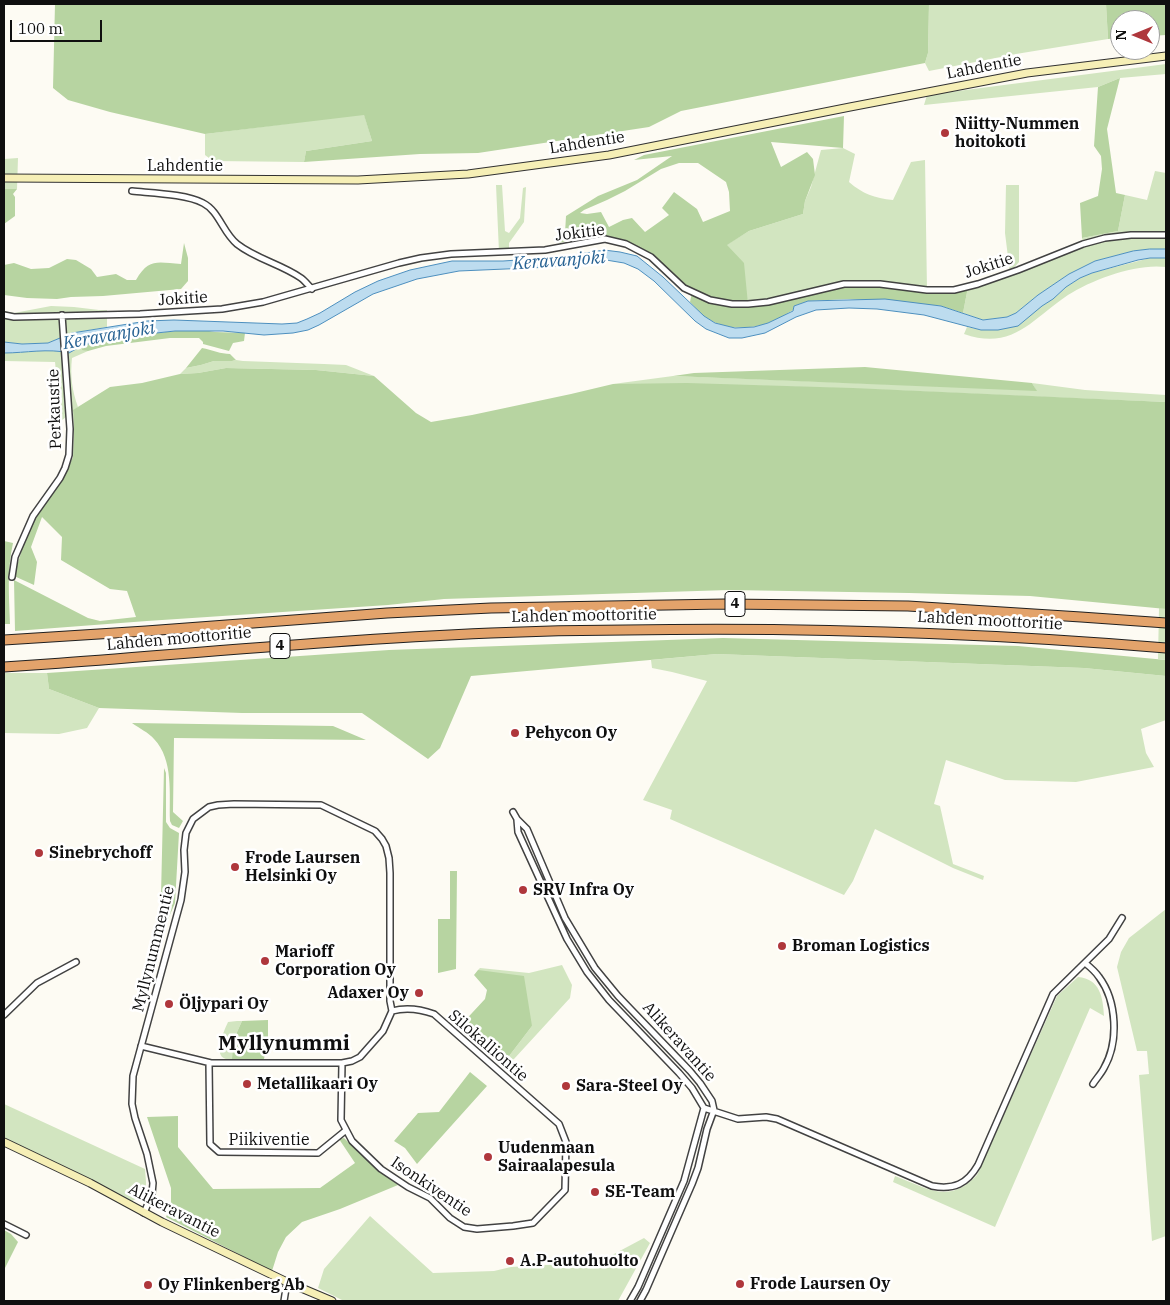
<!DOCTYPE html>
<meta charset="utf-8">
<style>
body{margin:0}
#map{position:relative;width:1170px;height:1305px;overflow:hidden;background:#fdfbf3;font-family:"IBM Plex Serif",serif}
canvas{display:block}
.frame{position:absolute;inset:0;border:5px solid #0f0f0f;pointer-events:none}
.north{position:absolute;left:1110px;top:10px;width:50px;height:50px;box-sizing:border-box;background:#fff;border:1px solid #9f9f9f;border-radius:50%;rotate:270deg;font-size:14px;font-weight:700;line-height:20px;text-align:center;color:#0f0f0f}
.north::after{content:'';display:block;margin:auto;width:18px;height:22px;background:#af373c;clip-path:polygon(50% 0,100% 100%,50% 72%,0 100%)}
.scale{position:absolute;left:10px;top:20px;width:92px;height:22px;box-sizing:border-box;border:2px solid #0f0f0f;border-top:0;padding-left:6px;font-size:15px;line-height:18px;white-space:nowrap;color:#0f0f0f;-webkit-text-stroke:4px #fff;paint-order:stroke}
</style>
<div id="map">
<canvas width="1170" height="1305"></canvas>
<div class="frame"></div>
<div class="north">N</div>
<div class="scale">100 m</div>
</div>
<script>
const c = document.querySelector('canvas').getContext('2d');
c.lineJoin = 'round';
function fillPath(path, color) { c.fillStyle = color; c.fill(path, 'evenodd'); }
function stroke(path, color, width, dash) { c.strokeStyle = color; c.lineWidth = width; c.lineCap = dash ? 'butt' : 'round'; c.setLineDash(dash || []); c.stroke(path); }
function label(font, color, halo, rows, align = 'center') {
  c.font = font + ' "IBM Plex Serif",serif'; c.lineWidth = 5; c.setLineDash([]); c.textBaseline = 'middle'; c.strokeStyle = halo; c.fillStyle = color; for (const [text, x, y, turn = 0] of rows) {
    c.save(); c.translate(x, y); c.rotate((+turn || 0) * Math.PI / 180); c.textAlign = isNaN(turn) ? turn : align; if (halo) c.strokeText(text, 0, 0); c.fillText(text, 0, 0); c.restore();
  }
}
fillPath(new Path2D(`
 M929,4h177l2,35 -92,15 -87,17 -4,-8 3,-10z
 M1166,64v10l-46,4 -22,9 -174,18 3,-10z
 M364,114l8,27 -66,10 -2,11 -91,-1 -8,-6v-21z
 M843,148l12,6 -6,28c14,12 25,16 44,18l18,-38 14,-2 2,130 -179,14 -22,-59 23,-14 54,-17 2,-13 6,-14 10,-37z
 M18,158l-1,31h-13v-30z
 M1155,171l11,2v76h-16l-17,2 -38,10 -26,13 -31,21 -22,18 -9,4 -24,3 -20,-7 5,-26 42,-14 -5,-40 1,-48h13v77l-9,10 73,-28 -1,-6 36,-7 7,-36 22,5z
 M496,185h6l3,46 4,2 11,-15 3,-30 3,-1 -2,35 -15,21v9h-10z
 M1150,258h16v9c-29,-4 -73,12 -98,28 -36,24 -55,56 -104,39l3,-7 15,3 60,-24 11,-7 13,-12 14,-9 12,-5z
 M51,306l23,1 25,3h8v17l-35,6 -24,10 -26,1 -18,-2v-31l10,2z
 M83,345l-1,4 6,2 -16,7c-2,17 0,33 6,49l-17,14 -6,-59 -51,-1v-8c22,0 44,-5 65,0z
 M236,360l7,1 81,3 22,1 28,11 -58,-6 -90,-2 -28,5 -18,1 6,-6 15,-3 13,-4h18z
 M673,376l363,14 -4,-7 53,7 81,5v7c-184,-7 -369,-19 -553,-18z
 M1159,608l7,1v51l-8,-1z
 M717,654l367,14 82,8v44l-25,9 5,24 8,14 -78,15 -71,-2 -59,-20 -12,44 6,2 13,58 31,12 -1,4 -30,-12 -78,-39 -22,52 -9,14 -174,-76 2,-9 -29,-10 64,-119 -35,-9 -20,-4 -1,-8z
 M4,673h43l2,16 50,19 -12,20 -28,6 -55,-1z
 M1166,909v327l-14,5 -13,-166 10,-1 -2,-23h-10l-20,-84 4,-15 8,-14z
 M562,965l10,20 -2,13 -56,61 -11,5 29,-38 -54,-56 2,-2 49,5z
 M1078,977c22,2 25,20 26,39l-14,-8 -95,219 -102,-45 2,-6c32,12 54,29 82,-1l80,-179z
 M237,1021h5l-9,20 -1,18c-22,3 -9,-26 -4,-37z
 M4,1104l141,65c1,18 5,24 -13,32l-42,-22 -86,-37z
 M370,1216l63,57 61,-2 17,-4 88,-5 45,-24 6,5 -32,58h-274l-26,-13 6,-19z`), '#d2e5c0');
fillPath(new Path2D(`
 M55,4h874l-1,49 -3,10 -244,48 -32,16 -171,26 -58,1 -116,8 2,-11 66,-10 -8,-26 -159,19 -95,-22 -42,-12 -15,-12z
 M1106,4h60v31l-16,1v-16h-30v18l-12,1z
 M1120,78l-13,51 9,64 9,2 -7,36 -36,7 -2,-35 18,-7 4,-27 -1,-13 -7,-10 4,-59z
 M844,116l-1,32 -72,-6 10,25 26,-15 6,7 2,16 -10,26 -2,13 -54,17 -22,14 17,18 4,41 96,-20 83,6 41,-3 -5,26 -22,-7 -92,-7 -41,2 -14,5 -1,4c-8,5 -17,10 -25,13 -21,7 -46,7 -64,-7 -5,-4 -9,-9 -14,-14l2,-10 -41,-35 -25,-13 -21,-5 -31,5 -3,-13 -1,9 -11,3 6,-10 1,-17 32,-20 39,-16 35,-24 -38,4 10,-5zM679,163h19l28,19 3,10 1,19 -27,11 -6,-13 -23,-17 -12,16 7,7 -24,17 -13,-14 -9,2 -14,7 -8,-15 -14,2 -7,-1 4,-3 23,-10 18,-9 36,-22z
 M4,189h13l-4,5 2,3v19l-11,8z
 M184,243l4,15v23l-7,8 -78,7 -32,1 -14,2 -30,-1 -23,-3v-30l10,-2 17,6 18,-1 18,-9 9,1 15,9 6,8 19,-3 11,6h9c13,-23 23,-17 45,-16z
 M175,331h34l6,1 30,1 -1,8 -11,2 -4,8 -26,-7v-2l-4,-4h-29l-64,8 -18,5 -6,-1 1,-5 36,-8z
 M202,348c10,2 19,6 28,6l6,6 -4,1h-18l-13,4 -15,3z
 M865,367l167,16 5,8 -364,-15 21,-3z
 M226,368l90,2 58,6 42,37 15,9 41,-7 99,-21 42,-10 74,-1 166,5 313,14v207l-136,-13 -121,-3 -180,-3 -285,9 -56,6 -241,16 -132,10 -1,-51 74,38 12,3 36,-4 -9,-26 -17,-2 -49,-29 1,-23 -20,-20 -11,30 6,15 -3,23 -20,-9 12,-40 11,-21 25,-34 11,-24 1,-27 -1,-20 37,-23 32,-4 38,-9 18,-1z
 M4,541l9,2c-6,27 -4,53 -3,81h-6z
 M723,638l295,8 148,14v16l-82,-8 -367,-14 -246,22 -31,72 -12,11 -66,-46h-120l-143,-5 -50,-19 -2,-16 342,-23z
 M132,723l201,3 33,14 -192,-2 -1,74 10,9 -4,7 -7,-3 -2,-4c-1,-27 4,-61 -16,-82 -5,-6 -15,-11 -22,-16z
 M164,768l2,5v49l4,6 9,5 -4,70 -15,35z
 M450,871h7l-1,98 -18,4v-54h12z
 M478,970l46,6 8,50 -29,38 -44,-37 26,-28 2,-9 -13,-15z
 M268,1020v19l-4,20h-32l1,-18 9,-20z
 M470,1072l17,14 -70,78 -12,-16 -11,-7 24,-28 21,-1z
 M178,1116v31l35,42 107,-1 35,-25 -16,-24 5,-1 29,28 25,19 -58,24 -38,13 -16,15 -8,15 -6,19 -106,-54 5,-11v-18l-24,-71z
 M4,1230l7,4 7,8 -14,28z`), '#b7d4a1');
const water = new Path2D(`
 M1150,249h16v9h-16l-12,2 -46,13 -12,5 -14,9 -13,12 -11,7 -24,20 -20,4h-17l-57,-15 -47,-6 -28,-1 -33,2 -20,7 -31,16 -23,5h-13l-23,-9 -11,-8 -41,-40 -16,-12 -14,-6 -18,-3 -54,7 -93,4 -42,8 -44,15 -54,31 -11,5 -15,3 -29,2 -41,-4h-48l-56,6 -36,8 -14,8c-21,-5 -43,0 -65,0v-11l18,2 26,-1 24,-10 75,-12 27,-1 108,4 15,-1 10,-4 13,-6 35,-21 23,-11 32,-11 42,-9h51l59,-4 42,-7 16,2 17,4 26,21 41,39 11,7 20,5 19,-1 14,-4 25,-12 1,-5 14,-5 77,-2 56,7 42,14 24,-3 9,-4 22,-18 31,-21 26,-13 38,-10z`);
fillPath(water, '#bddcef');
stroke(water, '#4d8fbe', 1);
const street = new Path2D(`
 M132,191c19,2 55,3 71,12 16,8 20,30 34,41 19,15 44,20 64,34 4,3 7,7 11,11
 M4,315l10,2 126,-3 82,-5 41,-7 136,-39 22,-5 30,-4 94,-4 60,-11 21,5 25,13 33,31 26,12 22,4h16l20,-2 76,-18h36l47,6h27l24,-6 40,-14 65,-26 22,-6 26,-3h35
 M12,577l3,-20 18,-41 27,-38 5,-10 4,-13 1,-26 -8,-114
 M513,812l4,7 10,10 38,89 30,50 23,28 72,75 10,12 12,18 2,9 -7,19 -9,39 -6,16 -46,106 -6,11
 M517,820l1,12 49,107 20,33 22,28 70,73 13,15 12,20 -20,73 -46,106 -8,14
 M1085,963c5,4 10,8 14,14 18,24 20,65 5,91 -3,6 -8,11 -11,16
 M4,1015l33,-32 39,-21
 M141,1046l70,17h131l10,-2 8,-4 23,-26 9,-20 -2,-10v-128l-1,-15 -3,-12 -4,-7 -7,-8 -54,-26 -87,-1 -16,1 -9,2 -16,12 -7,14 -2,17 1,22 -4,28 -48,176 -1,28 3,14 12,36 6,29 -1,11 -8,19
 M209,1063l1,81 9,8 99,1 27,-22
 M342,1063l-1,57 11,21 29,28 27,18 22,11 20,20 14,9 13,2 36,-3 20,-3 32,-33 1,-48 -7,-18 -125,-110c-14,-5 -27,-7 -42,-3
 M704,1108l34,11 28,-2 11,2 155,67c22,4 35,-2 46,-21l75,-171 56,-55 13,-21
 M4,1224l22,11
 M284,1301l3,-19`);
const secondary = new Path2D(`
 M4,178l354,2 110,-6 141,-19 241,-48 177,-34 139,-17
 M4,1142l86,41 72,39 125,60 45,19`);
const highway = new Path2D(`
 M4,640l142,-9 241,-18 104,-5 234,-4 183,2 173,11 85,6
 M4,667l44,-3c148,-11 295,-25 443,-31 45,-2 90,-3 135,-3 181,-3 361,3 540,18`);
stroke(street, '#424242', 8);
stroke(secondary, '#313131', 9);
stroke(highway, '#202020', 11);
stroke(street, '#fff', 5);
stroke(secondary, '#f6efb6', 7);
stroke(highway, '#e3a36b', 9);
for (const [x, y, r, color] of [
 [945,133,5,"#af373c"],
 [515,733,5,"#af373c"],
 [39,853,5,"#af373c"],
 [235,867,5,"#af373c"],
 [523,890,5,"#af373c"],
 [782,946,5,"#af373c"],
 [265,961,5,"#af373c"],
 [419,993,5,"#af373c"],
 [169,1004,5,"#af373c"],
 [247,1084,5,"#af373c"],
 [566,1086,5,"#af373c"],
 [488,1157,5,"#af373c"],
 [595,1192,5,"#af373c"],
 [510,1261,5,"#af373c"],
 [740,1284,5,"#af373c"],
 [148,1285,5,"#af373c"]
]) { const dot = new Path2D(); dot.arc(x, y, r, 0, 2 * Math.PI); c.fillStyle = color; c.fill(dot); stroke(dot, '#fff', 2); }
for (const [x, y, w] of [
 [735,604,20],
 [280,646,20]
]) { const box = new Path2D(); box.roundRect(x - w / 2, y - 12.5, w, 25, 4); c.fillStyle = '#fff'; c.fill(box); stroke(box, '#0f0f0f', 1); }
label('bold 15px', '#0f0f0f', null, [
 ["4",735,604],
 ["4",280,646]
]);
label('16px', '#0f0f0f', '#fff', [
 ["Lahdentie",984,67,-11],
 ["Lahdentie",587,143,-9],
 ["Lahdentie",185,166],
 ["Jokitie",580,233,-7],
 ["Jokitie",989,266,-18],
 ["Jokitie",183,299,-4],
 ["Perkaustie",55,409,-92],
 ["Lahden moottoritie",584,616,-1],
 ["Lahden moottoritie",990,621,3],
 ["Lahden moottoritie",179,639,-5],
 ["Myllynummentie",154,949,-76],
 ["Alikeravantie",679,1042,48],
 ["Silokalliontie",488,1046,41],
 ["Piikiventie",269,1140],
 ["Isonkiventie",431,1187,34],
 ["Alikeravantie",174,1211,27]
]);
label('bold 16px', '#0f0f0f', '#fff', [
 ["Niitty-Nummen",955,124],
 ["hoitokoti",955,142],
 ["Pehycon Oy",525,733],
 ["Sinebrychoff",49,853],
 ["Frode Laursen",245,858],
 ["Helsinki Oy",245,876],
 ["SRV Infra Oy",533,890],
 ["Broman Logistics",792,946],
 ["Marioff",275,952],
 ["Corporation Oy",275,970],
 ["Adaxer Oy",409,993,"right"],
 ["Öljypari Oy",179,1004],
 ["Metallikaari Oy",257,1084],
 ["Sara-Steel Oy",576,1086],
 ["Uudenmaan",498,1148],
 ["Sairaalapesula",498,1166],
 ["SE-Team",605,1192],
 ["A.P-autohuolto",520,1261],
 ["Frode Laursen Oy",750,1284],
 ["Oy Flinkenberg Ab",158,1285]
], 'left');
label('italic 18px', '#276293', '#fff', [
 ["Keravanjoki",559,261,-4],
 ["Keravanjoki",109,336,-10]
]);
label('bold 21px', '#0f0f0f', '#fff', [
 ["Myllynummi",284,1044]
]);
</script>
